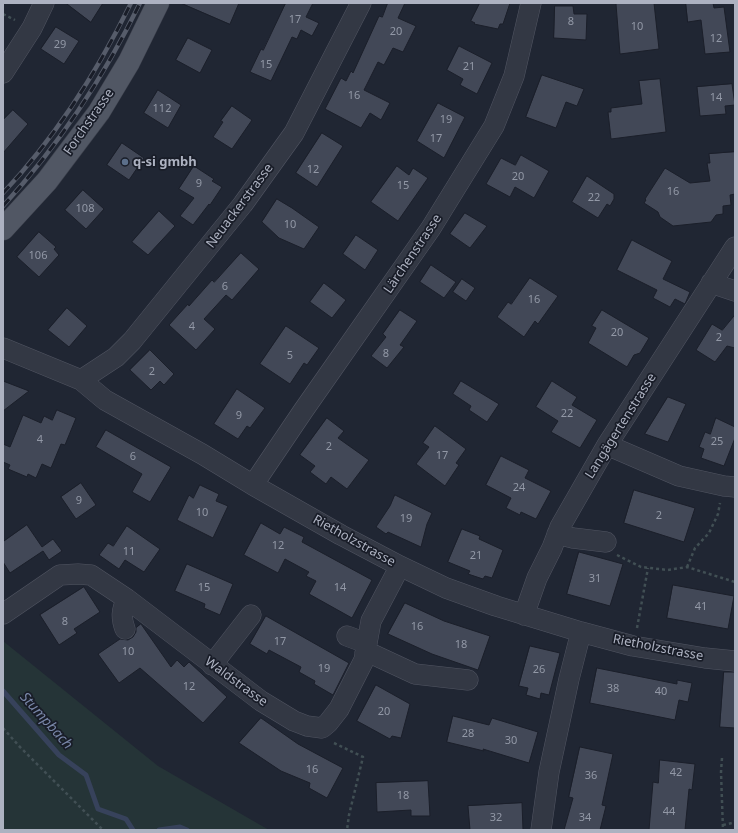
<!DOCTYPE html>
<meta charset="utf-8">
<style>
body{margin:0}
#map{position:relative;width:738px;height:833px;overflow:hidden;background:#202633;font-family:"Noto Sans",sans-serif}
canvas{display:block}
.frame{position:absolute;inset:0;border:4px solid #adb2c1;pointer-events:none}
</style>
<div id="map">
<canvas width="738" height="833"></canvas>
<div class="frame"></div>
</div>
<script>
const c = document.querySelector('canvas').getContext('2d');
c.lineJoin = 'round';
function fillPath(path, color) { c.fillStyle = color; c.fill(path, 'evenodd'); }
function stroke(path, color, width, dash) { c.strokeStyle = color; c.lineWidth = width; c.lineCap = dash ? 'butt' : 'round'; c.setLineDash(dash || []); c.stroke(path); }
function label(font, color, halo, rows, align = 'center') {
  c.font = font + ' "Noto Sans",sans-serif'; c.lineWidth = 3.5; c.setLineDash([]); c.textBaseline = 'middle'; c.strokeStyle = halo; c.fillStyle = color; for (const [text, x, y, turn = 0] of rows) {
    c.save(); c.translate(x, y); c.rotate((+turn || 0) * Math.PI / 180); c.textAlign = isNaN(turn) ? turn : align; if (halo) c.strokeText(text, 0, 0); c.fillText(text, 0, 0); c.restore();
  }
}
fillPath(new Path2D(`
 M3,641l155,125 111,64h-266z`), '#253437');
stroke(new Path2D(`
 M3,691l56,64 27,20 12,34 28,10 7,11
 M159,830l21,-3 7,3`), '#37425b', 5);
const building = new Path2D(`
 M66,3h37l-12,19z
 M181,3h58l-9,21z
 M286,3h27l-7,14 13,6 -7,13 -11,-6 -4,9 -5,-2 -21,44 -21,-9 11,-23 2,1z
 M388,3h17l-7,15 18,8 -13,26 -10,-4 -9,17 -6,-3 -14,28 26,13 -9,17 -11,-7 -9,15 -36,-19 16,-31 5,3 5,-10 2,2 26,-57 3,1z
 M480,3h30l-7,21h-3l-2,5 -24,-5 1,-1 -4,-2z
 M627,3h27l5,46 -39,5 -4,-50z
 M686,3h27l1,5 10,-1 6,45 -25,2 -4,-34 -13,2z
 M555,6h18l1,8h13l-1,26 -32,-2z
 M56,27l23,14 -15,23 -23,-15z
 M188,38l24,12 -12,23 -24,-13z
 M459,46l33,17 -15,31 -17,-9 3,-6 -16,-9z
 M542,75l42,14 -7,17 -11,-4 -10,26 -30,-11z
 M660,79l6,53 -55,7 -3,-27h3v-4l31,-4 -3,-23z
 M732,84l3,21 -10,1 1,8 -26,2 -3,-29z
 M158,90l23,15 -13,23 -24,-15z
 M438,103l27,14 -21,41 -27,-17z
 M232,106l20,14 -20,29 -19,-12 10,-15 -2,-1z
 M13,110l15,14 -25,29v-33z
 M322,133l21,13 -26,41 -21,-14z
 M122,143l22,15 -15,22 -22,-15z
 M735,152v42l-5,1 1,10 -8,1v8l-7,1 -5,7 -38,4 -13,-9 -2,-5 -14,-9 2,-3 -1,-1 20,-31 25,15 20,-2 -3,-18h3l-1,-9z
 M521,155l28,16 -15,27 -19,-11 -5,10 -24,-13 15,-26 14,7z
 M194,166l20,13 -2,2 10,6 -12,18 -1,-1 -16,21 -13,-9 14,-18 -15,-9z
 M397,166l12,9 4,-7 15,10 -30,43 -27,-19z
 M587,176l27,18v5l-4,7 -3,-2 -9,14 -26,-16z
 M83,190l21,19 -18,20 -21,-19z
 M277,199l15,9 27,19 -15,22 -25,-11 -17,-16z
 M159,211l16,15 -27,29 -16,-13z
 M465,213l22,13 -17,22 -20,-14z
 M39,232l17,15 -2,2 5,6 -20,22 -22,-20z
 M356,235l22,15 -13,20 -22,-16z
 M632,240l40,21 -9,18 27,13 -5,12 -10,-5 -5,8 -17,-9 4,-8 -40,-20z
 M241,253l18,16 -27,31 -6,-5 -22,24 11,10 -19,21 -27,-25 19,-21 1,2 23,-26 2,2z
 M431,265l25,17 -12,16 -24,-16z
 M530,278l28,18 -20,28 -3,-3 -11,16 -27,-20 11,-15 3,2z
 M462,279l13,9 -9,13 -13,-9z
 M324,283l22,17 -14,18 -22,-16z
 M67,308l20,18 -18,21 -21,-17z
 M400,310l17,11 -17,24 4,2 -17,21 -16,-12 15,-19 -3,-3z
 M602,310l47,28 -9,15 -6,2 -7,12 -39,-24 8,-15 -4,-2z
 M735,315v33l-8,-2 -12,16 -19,-12 16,-26 10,6z
 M286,326l33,22 -12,17 -3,-2 -14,21 -30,-20z
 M150,350l24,24 -10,11 -4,-4 -9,9 -21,-20z
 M3,381l26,10 -26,20z
 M461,381l38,23 -12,18 -18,-12 2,-4 -18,-12z
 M552,381l25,16 -5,8 25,15 -17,28 -29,-16 7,-11 -22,-14z
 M237,389l28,19 -15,20 -3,-2 -9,13 -24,-15z
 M668,397l18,7 -18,38 -23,-8z
 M57,410l19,8 -11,27 -4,-1 -10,24 -9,-4 -6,14 -8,-4 -1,3 -19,-8 2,-4 -7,-3v-18l7,3 13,-32 18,8 3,-7 8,4z
 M327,418l17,13 -6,7 31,22 -22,29 -16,-12 -5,7 -16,-12 5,-6 -15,-11z
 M716,418l19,9v11l-11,28 -23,-8 3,-9 -5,-2 6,-15 5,2z
 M435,426l31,23 -10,14 3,2 -14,21 -29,-22 13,-17 -6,-4z
 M106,430l65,37 -21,35 -18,-10 10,-18 -46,-27z
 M501,456l28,14 -4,8 26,13 -15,28 -15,-7 -1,3 -14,-7 5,-10 -25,-13z
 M81,483l15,22 -20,14 -15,-22z
 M200,485l19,9 -3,7 12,5 -15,32 -36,-18 12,-25 4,3z
 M634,490l61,18 -11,34 -60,-19z
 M395,495l37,18 -5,11 -6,23 -33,-15 -2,2 -10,-7 14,-21z
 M261,523l19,11 4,-7 20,10 -2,5 70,38 -20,38 -43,-24 7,-13 -10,-5 3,-4 -24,-13 -7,14 -34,-18z
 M27,525l15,22 11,-8 9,12 -13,9 -6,-9 -33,22 -7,-11v-20z
 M127,526l33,23 -16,23 -19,-12 -6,9 -20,-14 9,-12 5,3z
 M462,529l18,7 -1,3 24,11 -11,28 -7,-2 -2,3 -15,-5 2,-3 -22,-9z
 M579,552l44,12 -13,42 -43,-12z
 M187,564l46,20 -13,31 -16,-7 1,-4 -30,-13z
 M673,585l61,11 -6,33 -61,-11z
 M84,587l16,25 -26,17 3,4 -18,12 -19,-30z
 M405,603l39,18 46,15 -12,34 -46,-16 -44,-20z
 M266,616l83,47 -16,32 -19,-11 1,-3 -16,-9 2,-5 -32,-17 -2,4 -17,-10z
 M141,624l30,43 6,-7 7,7 5,-5 38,35 -24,26 -63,-55 -21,15 -21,-29 22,-15 8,1 5,-3 3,-5v-4z
 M530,646l30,7 -11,42 -8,-2 -1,6 -14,-4 2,-7 -9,-2z
 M597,668l80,16v-4l15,3 -4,19 -9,-2 -4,20 -85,-17z
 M724,672h11v56l-15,-1z
 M376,685l34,19 -9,34 -9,-2 -2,3 -33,-18z
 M453,716l36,9 3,-7 46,14 -9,31 -46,-14 1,2 -37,-9z
 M261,718l37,26 45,24 -16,30 -18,-10 1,-5 -29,-12 -42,-28z
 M580,747l33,7 -11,51 4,1 -6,24h-36l9,-32 -4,-1z
 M660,760l35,4 -3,26 -3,-1 -4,41h-36l4,-48 5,1z
 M428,781l2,35h-19v-6l-34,2 -1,-29z
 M522,803l1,27h-53l-2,-24z`);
fillPath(building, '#424857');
stroke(building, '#1b1f2a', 1);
const minor = new Path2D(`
 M3,73l29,-45 12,-25
 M711,283l24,8
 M3,348l78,32 24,20 97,54 51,31 88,50 59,31 46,22 50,18 85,26 52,14 72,12 30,3
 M81,380l35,-23 16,-16 111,-137 51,-71 67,-130
 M607,445l72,31 45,10 11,1
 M253,485l50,-74 128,-183 63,-102 20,-50 17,-73
 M557,534l16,4 33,4
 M3,614l57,-39 18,-1 13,1 36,24 134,102 33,20 13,5 15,2 6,-5 11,-14 25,-49 7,-39 29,-55
 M524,615l13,-37 15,-30 8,-21 47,-82 128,-198
 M125,629c-4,-11 -4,-19 2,-30
 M347,636l19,7
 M365,653l7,1 43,20 53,6
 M212,665l39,-50
 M541,830l8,-58 20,-93 12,-47`);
const major = new Path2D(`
 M3,229l44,-48 52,-69 30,-50 29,-59`);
stroke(minor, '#515562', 21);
stroke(major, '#3d414d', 23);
stroke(new Path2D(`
 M3,14l12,6
 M617,555l24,12 27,3 19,-3 48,15
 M687,567l8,-19 14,-15 9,-19 2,-11
 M637,628l11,-60
 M3,728l16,18 84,84
 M334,743l29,14 -14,58 -2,15
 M722,758l-1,14 2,58
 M723,825l9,-2 3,-2`), '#414f54', 2.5, [3, 3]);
stroke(minor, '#333844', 20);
stroke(major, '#515764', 22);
const rail = new Path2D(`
 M3,193c53,-56 94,-121 128,-190
 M3,206c56,-61 101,-129 137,-203`);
stroke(rail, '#565c6a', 4.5);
stroke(rail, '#191d28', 3, [9]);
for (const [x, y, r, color] of [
 [125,162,4,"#5c6f8a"]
]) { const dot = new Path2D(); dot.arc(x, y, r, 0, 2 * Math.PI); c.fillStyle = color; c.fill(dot); stroke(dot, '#191d28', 1.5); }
label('11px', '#9298a6', null, [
 ["17",295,20],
 ["8",571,22],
 ["10",637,27],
 ["20",396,32],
 ["12",716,39],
 ["29",60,45],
 ["15",266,65],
 ["21",469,67],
 ["16",354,96],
 ["14",716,98],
 ["112",162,109],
 ["19",446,120],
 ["17",436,139],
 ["12",313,170],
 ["20",518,177],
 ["9",199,184],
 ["15",403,186],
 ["16",673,192],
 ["22",594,198],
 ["108",85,209],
 ["10",290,225],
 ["106",38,256],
 ["6",225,287],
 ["16",534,300],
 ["4",192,327],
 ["20",617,333],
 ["2",719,338],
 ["8",386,354],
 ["5",290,356],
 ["2",152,372],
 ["22",567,414],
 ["9",239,416],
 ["4",40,440],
 ["25",717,442],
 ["2",329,447],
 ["17",442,456],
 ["6",133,457],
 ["24",519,488],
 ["9",79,501],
 ["10",202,513],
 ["2",659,516],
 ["19",406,519],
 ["12",278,546],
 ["11",129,552],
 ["21",476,556],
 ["31",595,579],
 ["15",204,588],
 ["14",340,588],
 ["41",701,607],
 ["8",65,622],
 ["16",417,627],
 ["17",280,642],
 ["18",461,645],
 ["10",128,652],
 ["19",324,669],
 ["26",539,670],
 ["12",189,687],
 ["38",613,689],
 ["40",661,692],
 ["20",384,712],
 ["28",468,734],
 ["30",511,741],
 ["16",312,770],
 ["42",676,773],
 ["36",591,776],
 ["18",403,796],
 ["44",669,812],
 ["32",496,818],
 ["34",585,818]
]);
label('13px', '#adb2c1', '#191d28', [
 ["Forchstrasse",89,122,-55],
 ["Neuackerstrasse",240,206,-53],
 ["Lärchenstrasse",413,254,-56],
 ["Langägertenstrasse",621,426,-58],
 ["Rietholzstrasse",354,541,29],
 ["Rietholzstrasse",658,648,11],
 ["Waldstrasse",236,682,36]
]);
label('bold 13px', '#adb2c1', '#191d28', [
 ["q-si gmbh",133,162]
], 'left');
label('italic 14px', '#7886a7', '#191d28', [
 ["Stumpbach",46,721,48]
]);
</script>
